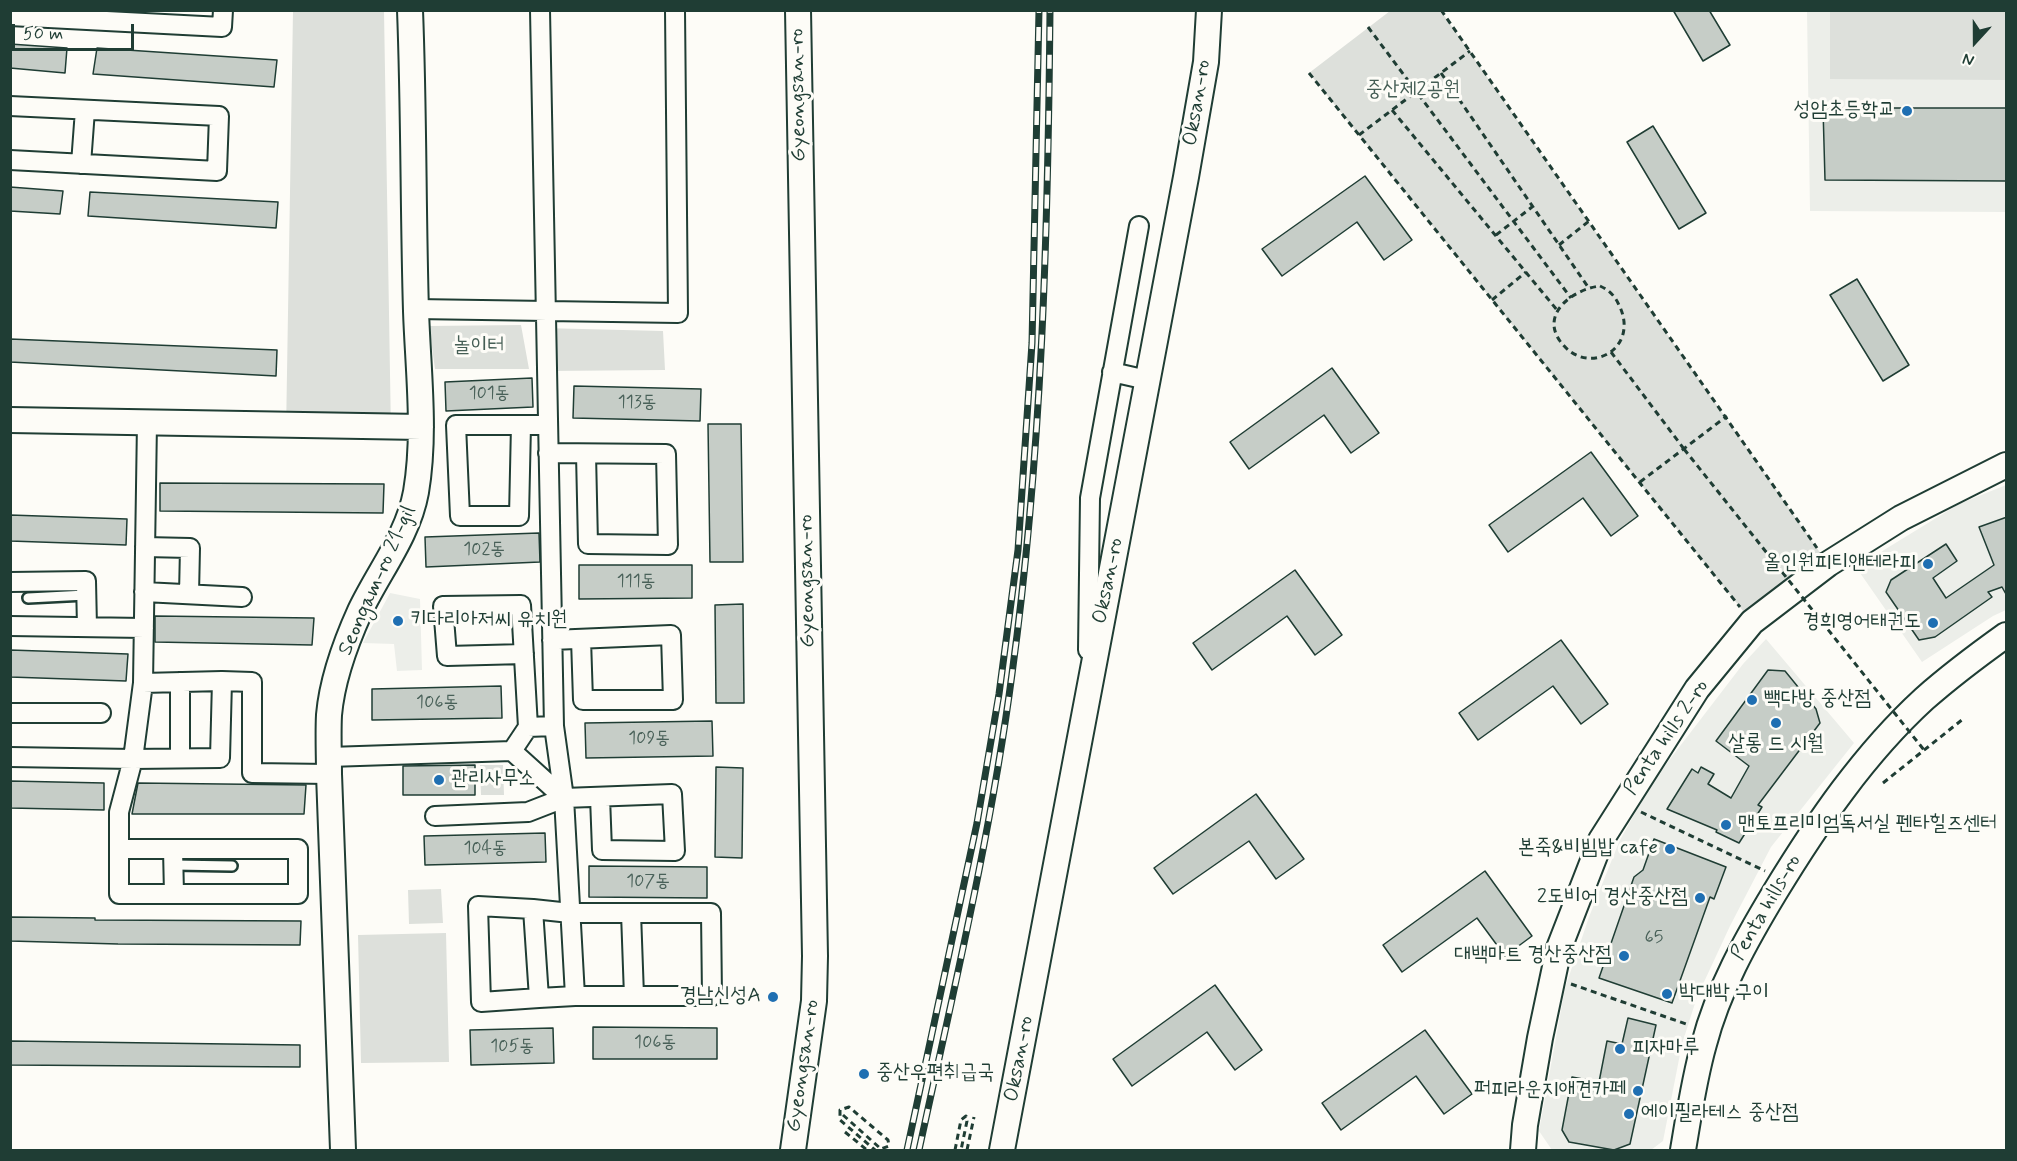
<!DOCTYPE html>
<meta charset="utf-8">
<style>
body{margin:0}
#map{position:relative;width:2017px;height:1161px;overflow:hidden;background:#fdfcf7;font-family:Mynerve,sans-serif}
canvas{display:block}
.frame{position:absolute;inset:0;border:12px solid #1f3d34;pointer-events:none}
.north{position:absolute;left:1945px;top:12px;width:60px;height:60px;-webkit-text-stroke:4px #fdfcf7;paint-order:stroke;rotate:201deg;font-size:16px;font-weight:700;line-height:24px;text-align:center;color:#1f3d34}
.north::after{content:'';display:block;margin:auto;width:21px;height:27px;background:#1f3d34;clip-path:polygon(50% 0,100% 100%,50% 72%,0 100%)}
.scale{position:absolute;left:12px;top:24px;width:122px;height:27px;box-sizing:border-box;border:3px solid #1f3d34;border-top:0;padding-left:8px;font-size:18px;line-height:21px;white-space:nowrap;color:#1f3d34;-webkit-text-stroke:4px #fdfcf7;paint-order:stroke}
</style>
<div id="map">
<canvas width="2017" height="1161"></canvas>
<div class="frame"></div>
<div class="north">N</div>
<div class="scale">50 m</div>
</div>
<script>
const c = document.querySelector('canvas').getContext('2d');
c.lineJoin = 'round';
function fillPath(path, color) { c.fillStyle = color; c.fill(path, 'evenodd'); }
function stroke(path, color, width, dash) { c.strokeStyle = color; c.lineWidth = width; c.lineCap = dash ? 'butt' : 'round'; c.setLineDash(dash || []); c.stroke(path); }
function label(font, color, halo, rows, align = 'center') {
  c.font = font + ' Mynerve,"Poor Story",sans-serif'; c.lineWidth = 6; c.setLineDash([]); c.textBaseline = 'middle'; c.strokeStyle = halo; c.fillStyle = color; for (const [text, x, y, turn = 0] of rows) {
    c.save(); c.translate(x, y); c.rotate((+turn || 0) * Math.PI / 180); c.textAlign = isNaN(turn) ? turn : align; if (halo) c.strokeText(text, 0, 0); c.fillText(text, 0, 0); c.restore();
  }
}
fillPath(new Path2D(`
 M1807,11h199v201l-196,-1z
 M2006,485v125l-13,6 -71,46 -64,-92 26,-20 75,-46z
 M390,593l30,6 2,71 -25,1 -3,-27 -31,-1z
 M1766,639l88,104 -83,104 -41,79 -33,71 -15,47 -19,97 -12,9h-99l-13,-19 26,-143 24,-71 30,-75 32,-58 92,-120z`), '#eceee9');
fillPath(new Path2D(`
 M293,11h91l7,423 -105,-1z
 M1390,11h51l387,553 -76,58 -443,-549z
 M1830,11h176v69l-176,-1z
 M521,325l8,44h-94l-6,-43z
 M542,328l121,3 2,39 -117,1z
 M480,765h23l1,30h-23z
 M441,889l2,34 -34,1 -1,-34z
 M446,933l3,129 -88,1 -3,-128z`), '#dde0db');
const building = new Path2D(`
 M1673,10h36l21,35 -27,16z
 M10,44l57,4 -2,25 -55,-5z
 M97,48l180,12 -3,27 -181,-13z
 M1823,108h184v73l-182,-1z
 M1653,126l53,87 -27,16 -52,-87z
 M1365,176l47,64 -28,20 -27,-38 -75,54 -20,-27z
 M10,187l53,4 -3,23 -50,-3z
 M90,192l188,10 -2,26 -188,-12z
 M1857,279l52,86 -26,16 -53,-86z
 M10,339l267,11 -1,26 -266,-14z
 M1332,368l47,65 -28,20 -27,-38 -75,54 -19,-27z
 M532,378l1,29 -87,4 -1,-29z
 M574,386l127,3 -1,32 -127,-3z
 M708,424h33l2,138h-33z
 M1591,452l47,64 -27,20 -28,-38 -75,54 -19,-27z
 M160,483l224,1 -1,29 -223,-2z
 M10,515l117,4 -1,26 -116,-4z
 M2007,517v79l-5,-9 -14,5 4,5 -57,40 -16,3 -33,-48 5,-12 55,-36 11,17 -24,17 13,20 48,-33 -15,-38z
 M539,533l1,29 -114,5 -1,-30z
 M579,565h113v33l-113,1z
 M1295,570l47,65 -27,20 -28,-39 -75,54 -19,-27z
 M743,604l1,99h-28l-1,-98z
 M155,616l159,2 -2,27 -157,-3z
 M1561,640l47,64 -27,20 -28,-38 -75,54 -19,-27z
 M10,650l118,4 -2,27 -116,-4z
 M1768,670l17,1 31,38 4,14 -62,82 4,2 -23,36 -23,-11 1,-2 -50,-21 25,-40 6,4 3,-6 13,7 -6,10 23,14 18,-32 -33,-25z
 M501,686l1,32 -130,2v-31z
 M712,721l1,35 -127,2 -1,-35z
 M475,765v30h-72v-29z
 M716,767l27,1 -1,90 -27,-1z
 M10,781l94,2v27l-94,-2z
 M138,783l168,2 -2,29h-172z
 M1256,794l48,65 -28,20 -27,-38 -76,53 -19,-26z
 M545,833l1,29 -121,3 -1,-29z
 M1654,839l72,28 -12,32 -4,-2 -38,106 -73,-25 35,-101 9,-7z
 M589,866l118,1v31l-118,-1z
 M1485,871l47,65 -27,20 -28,-38 -75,54 -19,-27z
 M10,917l85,1v2l206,1 -1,24 -182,-1 -108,-3z
 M1215,985l47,65 -27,20 -28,-38 -75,54 -19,-27z
 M1628,1018l28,7 -26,119 -16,6 -45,-8 -7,-12 10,-53 27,5 8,-41 15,3z
 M593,1027l124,1v31h-124z
 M553,1028l1,35 -83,2 -1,-35z
 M1425,1030l47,64 -28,20 -28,-38 -75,54 -19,-27z
 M10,1041l290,4v22l-290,-2z`);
fillPath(building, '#c6cdc7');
stroke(building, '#1f3d34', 1.5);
const lane = new Path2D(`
 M28,598l58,-3
 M174,865l58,1`);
const street = new Path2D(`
 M540,10l14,716
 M10,16l212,11 1,-17
 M10,106l209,10 -2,55 -207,-11
 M81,164l4,-54
 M416,309l262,4 -3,-303
 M1112,372l35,8
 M521,425l-2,91h-59l-4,-91h91
 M548,453l118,1 2,91 -80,-1 -2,-90
 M145,547l45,1 -1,46
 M10,582l76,-1 1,46
 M144,592l98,5
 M10,626l134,2
 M552,640l119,-5 2,65h-90l-2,-61
 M1088,650l2,-152 49,-272
 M524,654l-77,2 -4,-50 78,-1 7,122
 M222,681l30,1v91l77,1
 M143,683l79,-2 -2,77 -87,1 10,-76 4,-261
 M10,713h91
 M512,751l16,-24 26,-1 10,72 11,198h137l-1,-83h-141l-37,-4 6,89 36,-2
 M10,757l123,2 -14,53v82h179v-45h-179
 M180,757v-75
 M329,757l183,-6 52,47 108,-4 3,57 -73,-1 -2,-53
 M435,816l93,-4 36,-14
 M173,849l1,45
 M533,909l-55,-3 3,96 58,-4
 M631,913l3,83`);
const secondary = new Path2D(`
 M10,420l411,7
 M343,1150l-14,-376c0,-19 -1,-40 0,-59 3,-35 17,-73 31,-104 19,-40 48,-75 56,-119 10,-59 2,-122 0,-181 -3,-100 -2,-201 -6,-301
 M793,1150l21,-149 1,-45 -17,-946
 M1002,1150l184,-973 20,-115 3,-52
 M1523,1150l2,-25 15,-87 19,-90 42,-108 96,-151 55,-67 76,-58 73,-46 105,-53
 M1683,1150c6,-35 11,-71 21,-106 14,-54 42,-104 71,-152 42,-69 89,-138 149,-193 26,-23 54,-44 82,-64`);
stroke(lane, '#1f3d34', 14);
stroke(street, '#1f3d34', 22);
stroke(secondary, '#1f3d34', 28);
stroke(new Path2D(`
 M1441,10l376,538
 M1368,27l203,271
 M1309,73l431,534
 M1441,73l147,214
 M1392,110l165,200
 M1359,135l111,-84
 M1496,235l36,-28
 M1559,245l30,-24
 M1600,286c9,4 15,10 19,19 22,44 -32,74 -59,36 -20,-28 14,-52 40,-55z
 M1492,300l34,-28
 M1611,352l73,97
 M1640,482l87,-66
 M1883,783l80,-64
 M1641,812l124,59
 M1571,984l118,41
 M843,1115l38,34 8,-3 -1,-6 -39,-33 -9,3v10l35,30
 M845,1132l22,18
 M955,1150l6,-30 5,-4 1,5 -6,29
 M967,1150l7,-33`), '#1f3d34', 3, [6, 4.5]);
stroke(lane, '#fdfcf7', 9);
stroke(street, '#fdfcf7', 18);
stroke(secondary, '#fdfcf7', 24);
const rail = new Path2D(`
 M907,1150l70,-327 22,-129 19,-144 14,-207 7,-333
 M919,1150c34,-157 72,-316 93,-476 30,-220 36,-442 38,-664`);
stroke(rail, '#1f3d34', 7);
stroke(rail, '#fdfcf7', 4.5, [14]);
stroke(new Path2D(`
 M1684,449l240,301`), '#1f3d34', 3, [6, 4.5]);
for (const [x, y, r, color] of [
 [1907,111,6,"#1f6fb2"],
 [1928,564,6,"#1f6fb2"],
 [398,621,6,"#1f6fb2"],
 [1933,623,6,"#1f6fb2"],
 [1752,700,6,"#1f6fb2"],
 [1776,723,6,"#1f6fb2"],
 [439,780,6,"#1f6fb2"],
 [1726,825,6,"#1f6fb2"],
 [1670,849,6,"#1f6fb2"],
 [1700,898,6,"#1f6fb2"],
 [1624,956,6,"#1f6fb2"],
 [1667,994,6,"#1f6fb2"],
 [773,997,6,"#1f6fb2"],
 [1620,1049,6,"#1f6fb2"],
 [864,1074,6,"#1f6fb2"],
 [1638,1091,6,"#1f6fb2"],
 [1629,1114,6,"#1f6fb2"]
]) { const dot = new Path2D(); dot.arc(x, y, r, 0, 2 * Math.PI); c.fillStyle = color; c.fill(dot); stroke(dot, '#fdfcf7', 2); }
label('18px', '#496159', null, [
 ["101동",489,394],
 ["113동",637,403],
 ["102동",484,550],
 ["111동",636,582],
 ["106동",437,703],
 ["109동",649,739],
 ["104동",485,849],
 ["107동",648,882],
 ["65",1654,938],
 ["106동",655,1043],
 ["105동",512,1047]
]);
label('21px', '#455e55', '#fdfcf7', [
 ["중산제2공원",1413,91],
 ["놀이터",479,347]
]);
label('21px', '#1f3d34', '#fdfcf7', [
 ["Gyeongsan-ro",799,95,-91],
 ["Oksan-ro",1198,103,-81],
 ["Seongam-ro 21-gil",378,581,-66],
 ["Gyeongsan-ro",808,581,-91],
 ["Oksan-ro",1109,581,-79],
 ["Penta hills 2-ro",1667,738,-56],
 ["Penta hills-ro",1767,908,-60],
 ["Oksan-ro",1020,1059,-80],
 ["Gyeongsan-ro",804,1066,-82]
]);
label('21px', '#1f3d34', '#fdfcf7', [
 ["성암초등학교",1895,111],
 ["올인원피티앤테라피",1916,564],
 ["키다리아저씨 유치원",410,621,"left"],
 ["경희영어태권도",1921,623],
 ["빽다방 중산점",1764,700,"left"],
 ["살롱 드 시월",1776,745,"center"],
 ["관리사무소",451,780,"left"],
 ["맨토프리미엄독서실 펜타힐즈센터",1738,825,"left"],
 ["본죽&비빔밥 cafe",1658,849],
 ["2도비어 경산중산점",1688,898],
 ["대백마트 경산중산점",1612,956],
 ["박대박 구이",1679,994,"left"],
 ["경남신성A",761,997],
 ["피자마루",1632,1049,"left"],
 ["중산우편취급국",876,1074,"left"],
 ["퍼피라운지애견카페",1626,1091],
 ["에이필라테스 중산점",1641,1114,"left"]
], 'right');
</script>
